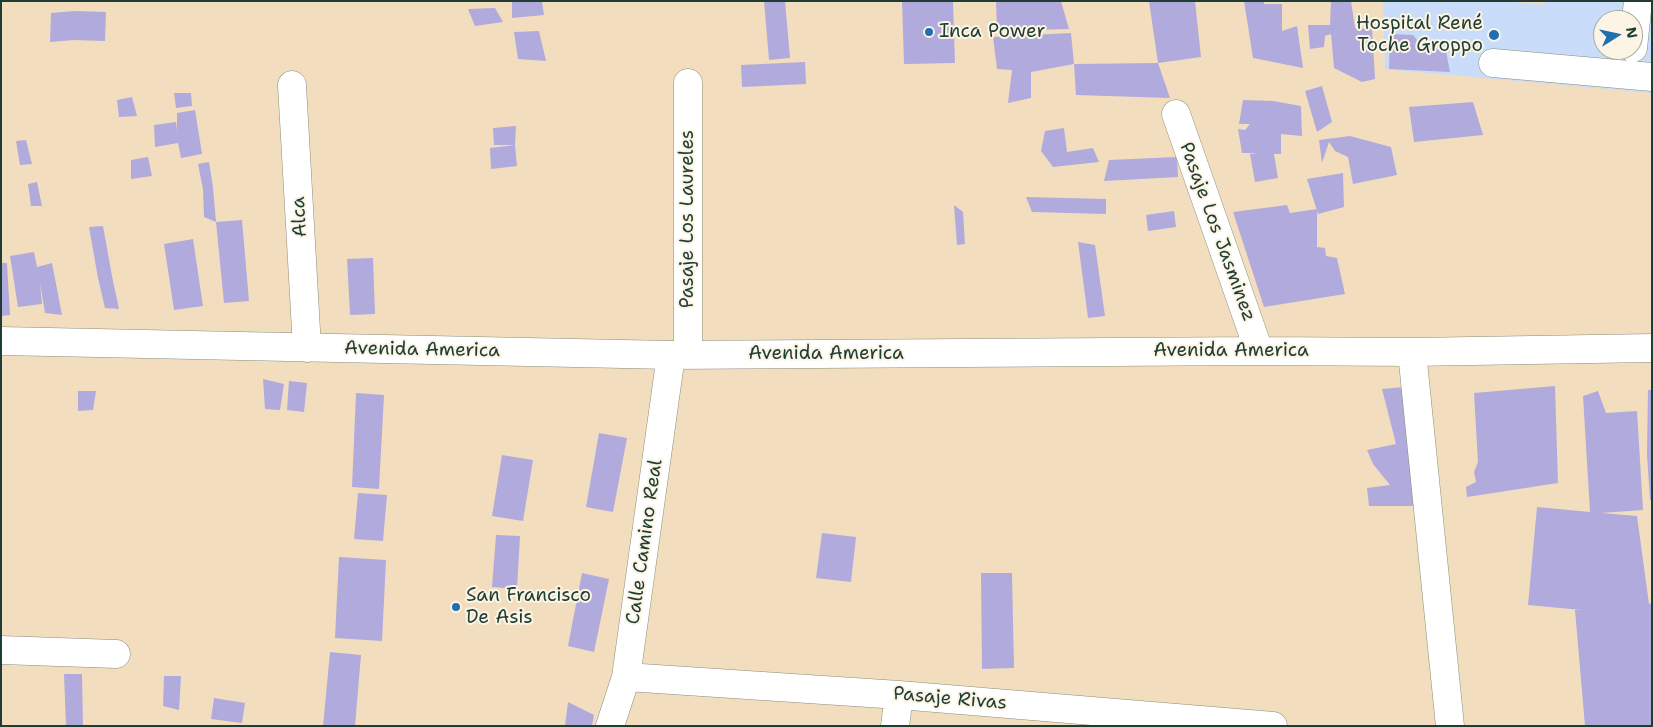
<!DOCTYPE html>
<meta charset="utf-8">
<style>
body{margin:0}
#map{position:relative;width:1653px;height:727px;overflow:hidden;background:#f2debe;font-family:"Shantell Sans",sans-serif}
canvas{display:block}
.frame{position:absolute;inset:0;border:2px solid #1f3d34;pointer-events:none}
.north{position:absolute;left:1593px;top:10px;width:50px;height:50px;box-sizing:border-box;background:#fcf5e5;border:1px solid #a4ab9e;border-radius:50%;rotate:80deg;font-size:14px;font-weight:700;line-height:20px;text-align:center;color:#1f3d34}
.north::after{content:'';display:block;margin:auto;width:18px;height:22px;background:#1f6fb2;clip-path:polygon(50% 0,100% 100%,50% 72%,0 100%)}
</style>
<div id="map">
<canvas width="1653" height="727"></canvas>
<div class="frame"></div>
<div class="north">N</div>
</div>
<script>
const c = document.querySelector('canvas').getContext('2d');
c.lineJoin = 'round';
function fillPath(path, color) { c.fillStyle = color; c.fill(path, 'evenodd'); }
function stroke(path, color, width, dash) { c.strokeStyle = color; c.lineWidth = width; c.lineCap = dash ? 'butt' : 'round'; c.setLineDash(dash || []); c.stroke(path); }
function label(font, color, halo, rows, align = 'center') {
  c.font = font + ' "Shantell Sans",sans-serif'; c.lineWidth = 4; c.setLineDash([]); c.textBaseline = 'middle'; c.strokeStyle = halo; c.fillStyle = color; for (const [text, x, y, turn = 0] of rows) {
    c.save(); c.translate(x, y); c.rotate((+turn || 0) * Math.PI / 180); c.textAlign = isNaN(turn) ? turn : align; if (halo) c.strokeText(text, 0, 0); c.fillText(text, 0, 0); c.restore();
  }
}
fillPath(new Path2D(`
 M1383,1h122l39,4 1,-4h107v92l-267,-24zM1603,20h30v30h-30z`), '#c9dcf9');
fillPath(new Path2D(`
 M512,1h30l2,14 -32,3z
 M764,1h21l5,57 -21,2z
 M902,1h51l2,62 -51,1z
 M996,1h65l8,28 -72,2z
 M1149,1h46l6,56 -43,6 12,35 -94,-3 -2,-31 84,-1z
 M1244,1h20v3h18v27l15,-5 6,42 -50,-10z
 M1331,1h20l4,27 17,1 3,50 -13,3 -28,-14 -3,-34 -6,2 -1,11 -14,2 -2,-24h22z
 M495,8l8,14 -28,4 -7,-17z
 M75,11l31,1 -1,29 -31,-1 -24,2 1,-29z
 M539,31l7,30 -28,-2 -4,-27z
 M1071,33l3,31 -43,8v26l-23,5 4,-33 -15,-1 -4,-32z
 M1390,34l23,1 9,11 24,5 4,21 -61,-3z
 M805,62l1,22 -64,3 -1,-22z
 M1322,86l10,36 -15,10 -12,-41z
 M174,93h17l1,13 -16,2z
 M132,97l5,19 -18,1 -2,-17z
 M1243,100l30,1 28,5 1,30 -21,-2v20h-7l4,24 -23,4 -5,-28 8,-1h-16l-4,-24 7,1 5,-6h-11z
 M1473,102l10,33 -69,7 -5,-35z
 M195,110l7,44 -21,4 -3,-15 -23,4 -1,-22 22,-3 1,9v-18z
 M516,126l-1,19 2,21 -26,3 -1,-21 25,-3h-21l-1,-17z
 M1064,128l3,24 26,-4 6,14 -46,5 -12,-16 4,-20z
 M1350,136l41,11 6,28 -44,9 -5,-27 -13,-6 -6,-9 -7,21 -3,-23z
 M26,140l6,24 -12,1 -4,-24z
 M148,157l4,19 -21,3v-19z
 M1177,157l1,20 -74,4 5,-21z
 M209,162l4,25 3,35 -12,-5 -1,-28 -5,-25z
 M1343,173l1,34 -26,7 -11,-35z
 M37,182l5,24h-11l-3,-22z
 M1026,197l80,2v15l-74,-2z
 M954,205l9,7 2,32 -8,1z
 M1287,205l3,8 27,-4v38l8,1 1,8 11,2 8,36 -81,13 -31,-95z
 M1174,211l2,16 -28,4 -2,-16z
 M242,220l7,81 -25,2 -8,-81z
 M103,226l9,50 7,33 -14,-1 -7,-30 -9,-51z
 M193,239l10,67 -29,4 -10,-66z
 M1078,242l17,3 10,71 -17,2z
 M34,252l3,15 15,-4 10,52 -17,-2 -5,-30 2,21 -24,3 -8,-51z
 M373,258l2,56 -25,1 -3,-56z
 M1,263h6l3,52 -9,1z
 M263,379l21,5 -4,26 -15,-1z
 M289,381l18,2 -3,29 -17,-2z
 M1555,386l3,97 -91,14 -1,-10 10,-5 -2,-10 4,-10 -4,-69z
 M1403,387l11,119h-45l-2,-18 23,-3 -17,-21 -6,-14 29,-6 -14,-55z
 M1648,390h4v110h-2l-3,-46z
 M78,391h18l-3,19 -15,1z
 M1598,391l8,22 31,-2 6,99 -42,3 36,3 12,88 3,-1v123h-67l-10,-116h6l-53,-5 9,-98 53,5 -7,-116z
 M356,393l28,2 -5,94 -27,-2z
 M599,433l28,5 -14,74 -27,-5z
 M502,455l31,5 -10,61 -31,-5z
 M358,493l29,2 -4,46 -29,-2z
 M822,533l34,4 -5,45 -35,-4z
 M496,535l24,1 -3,53 -25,-2z
 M339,557l47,3 -4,81 -47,-3z
 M582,573l27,6 -15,73 -26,-6z
 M981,573h31l2,95 -32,1z
 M330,652l31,3 -6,71h-32z
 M64,674h18l1,52h-17z
 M164,676h17l-2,34 -16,-4z
 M214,698l31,5 -3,20 -31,-4z
 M568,702l26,13 -2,11h-27z`), '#b1aadd');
const minor = new Path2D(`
 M1633,48l5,-47
 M1493,63l159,14
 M292,85l15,263
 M1176,114l83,237
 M1,341l670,14 588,-4 153,1 240,-4
 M1412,352l38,374
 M688,355v-272
 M1,650l115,4
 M626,677l273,18 374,31
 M610,726l16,-49 45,-322
 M895,726l4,-31`);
stroke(minor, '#888e79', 29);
stroke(minor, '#fff', 28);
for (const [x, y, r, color] of [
 [929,32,5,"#1f6fb2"],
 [1494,35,6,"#1f6fb2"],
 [456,607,5,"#1f6fb2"]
]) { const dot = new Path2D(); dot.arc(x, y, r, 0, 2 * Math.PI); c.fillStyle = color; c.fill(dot); stroke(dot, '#fcf5e5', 2); }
label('19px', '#1f3d34', '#fcf5e5', [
 ["Hospital René",1483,24,"right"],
 ["Toche Groppo",1483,46,"right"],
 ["Inca Power",939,32],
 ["San Francisco",466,596],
 ["De Asis",466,618]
], 'left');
label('19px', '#1f3d34', '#fcf5e5', [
 ["Alca",300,217,-93],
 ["Pasaje Los Laureles",688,219,-90],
 ["Pasaje Los Jasminez",1217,232,70],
 ["Avenida America",422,350,1],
 ["Avenida America",1231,351],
 ["Avenida America",826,354],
 ["Calle Camino Real",645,542,-82],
 ["Pasaje Rivas",950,699,5]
]);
</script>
